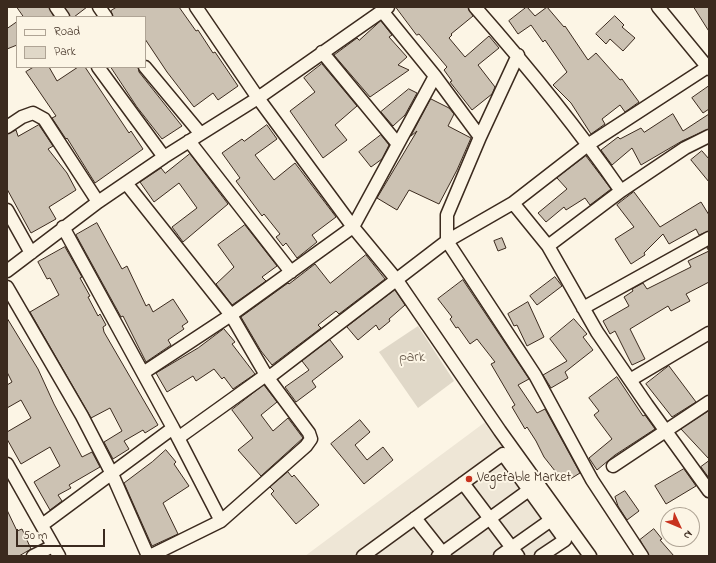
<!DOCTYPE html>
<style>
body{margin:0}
#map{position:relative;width:716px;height:563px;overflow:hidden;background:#fcf5e5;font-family:"Indie Flower",sans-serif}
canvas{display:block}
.frame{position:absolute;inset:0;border:8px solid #3b2a1e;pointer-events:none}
.legend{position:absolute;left:16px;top:16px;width:130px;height:52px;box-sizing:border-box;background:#fcf5e5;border:1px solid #afa495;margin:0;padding:5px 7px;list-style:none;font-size:12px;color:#3b2a1e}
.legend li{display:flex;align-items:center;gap:8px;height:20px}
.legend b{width:20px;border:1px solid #afa495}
.north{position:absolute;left:660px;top:507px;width:40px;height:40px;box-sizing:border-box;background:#fcf5e5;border:1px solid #afa495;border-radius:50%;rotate:134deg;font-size:11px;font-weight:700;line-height:16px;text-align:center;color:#3b2a1e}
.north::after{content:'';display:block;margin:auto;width:14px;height:18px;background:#c8321e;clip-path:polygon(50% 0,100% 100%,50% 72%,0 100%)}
.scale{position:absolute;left:16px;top:529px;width:89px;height:18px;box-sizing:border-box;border:2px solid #3b2a1e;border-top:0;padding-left:5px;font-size:12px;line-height:14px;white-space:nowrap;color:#3b2a1e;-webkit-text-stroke:3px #fcf5e5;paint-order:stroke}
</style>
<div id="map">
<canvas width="716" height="563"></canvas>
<div class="frame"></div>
<ul class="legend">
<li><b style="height:5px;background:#fcf5e5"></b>Road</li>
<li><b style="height:11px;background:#e0d8c8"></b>Park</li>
</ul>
<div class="north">N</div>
<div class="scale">50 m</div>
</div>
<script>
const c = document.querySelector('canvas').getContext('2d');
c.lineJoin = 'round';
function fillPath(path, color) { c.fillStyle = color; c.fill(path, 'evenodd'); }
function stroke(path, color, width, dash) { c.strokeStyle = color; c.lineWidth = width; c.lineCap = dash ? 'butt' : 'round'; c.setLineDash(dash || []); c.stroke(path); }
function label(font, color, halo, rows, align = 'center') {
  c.font = font + ' "Indie Flower",sans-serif'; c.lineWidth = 4; c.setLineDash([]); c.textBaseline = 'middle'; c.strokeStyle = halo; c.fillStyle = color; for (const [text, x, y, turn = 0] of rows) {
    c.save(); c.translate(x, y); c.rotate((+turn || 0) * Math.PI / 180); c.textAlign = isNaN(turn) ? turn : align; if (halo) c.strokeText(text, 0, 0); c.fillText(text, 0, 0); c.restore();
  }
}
fillPath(new Path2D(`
 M488,420l85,118 -26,18h-242z`), '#eee6d6');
fillPath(new Path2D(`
 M418,326l36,55 -36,27 -39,-56z`), '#e0d8c8');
const building = new Path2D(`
 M17,7h32l5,10h-30z
 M65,7h22l-13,10h-4z
 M117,7h62l17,24 2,-1 15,23 2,-1 23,34 -20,14 -5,-7 -19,14 -27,-35 -22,-33v-22h-32l-2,-6z
 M396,7h72l5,9 -22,18 1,1 -3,3 16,19 24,-21 10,12 -21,17 17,22 -3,7 -20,16 -22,-28 2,-1 -8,-11 3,-3 -28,-33 -2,1z
 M527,7l8,9 12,-9 17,20 1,-1 23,34 8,-7 24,27 2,-1 17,23 -14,10 -5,-7 -18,14 3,5 -14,10 -20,-31 -18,-18 14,-13 -22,-32 -2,2 -12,-17 -13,9 -9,-13z
 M694,7h15v24z
 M615,16l9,9 -2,2 13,11 -12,13 -13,-12 -4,5 -10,-10z
 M381,21l11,14 -3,2 18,20 -9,8 11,5 -39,27 -36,-42 23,-17 2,2z
 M17,22v23l-10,4v-20z
 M322,64l35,42 -22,19 12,15 -24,18 -33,-47 25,-19 -11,-14z
 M34,67h15l8,14 21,-14h7l44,66 2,-2 12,18 -48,34 -28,-45 -1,1 -14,-21 4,-2 -30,-44z
 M111,67h27l1,5 43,54 -20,13 -25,-32z
 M709,86v23l-6,4 -11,-15z
 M409,89l8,4 -12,22 -12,11 -12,-14z
 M431,99l18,9 5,6 -6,12 23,12 -14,32 -18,34 -30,-14 -12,20 -20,-12 40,-67 -6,5z
 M673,114l10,17 26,-17v15l-27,12 -41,24 -9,-17 -20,17 -11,-15 17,-13 2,2 21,-11 3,4z
 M39,125l14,21 -5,3 19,24 9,17 -27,17 7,12 -25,14 -24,-44v-55l9,-4 2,6z
 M267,125l10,14 -22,16 19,25 21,-17 41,54 -24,18 5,7 -20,16 -11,-15 -3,3 -7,-9 4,-3 -16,-20 -2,2 -26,-35 4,-3 -18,-25 20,-14 2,2z
 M381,135l8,10 -7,14 -11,8 -12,-15z
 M702,151l7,8v23l-18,-22z
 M190,154l38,50 -45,38 -11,-15 25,-19 -18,-25 -25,19 -14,-20 21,-14 4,5z
 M586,156l25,33 -21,16 -5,-7 -19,12 -2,-3 -18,15 -8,-9 29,-24 -10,-11z
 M634,192l26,35 41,-25 8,13v16l-10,4 -3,-6 -27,15 -6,-10 -19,19 1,2 -14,9 -16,-25 19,-12 -17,-22z
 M97,223l25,46 5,-3 19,40 3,-2 4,8 20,-13 15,23 -6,4 2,3 -16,11 3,5 -25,17 -23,-46 -2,1 -45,-82z
 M245,225l32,41 -15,11 4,4 -34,24 -16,-21 18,-17 -16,-22z
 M502,238l4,10 -8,3 -4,-10z
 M65,247l17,30 -2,1 10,18 -2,1 10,19 2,-2 6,11 -3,2 1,5 54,93 -13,8 -2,-3 -19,11 5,8 -16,10 -9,-17 18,-11 -12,-23 -19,10 -61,-106 29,-17 -9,-17 -3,1 -9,-17z
 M709,247v35l-23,12 4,7 -19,10 -3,-5 -38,23 15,30 -13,6 -17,-34 -5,3 -7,-13 26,-15 -5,-9 9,-6 -1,-2 11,-6 4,6 44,-22 -3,-6 21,-10 -2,-3z
 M366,255l19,24 -46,35 -3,-3 -18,14 3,3 -49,37 -11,-14 -20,-34 47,-34 1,1 26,-20 15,19z
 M555,277l7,9 -25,19 -7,-9z
 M463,280l66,99 -11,6 19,28 8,-4 35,64 -13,8 -5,-7 -3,2 -15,-19 -8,-16 -9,-14 -2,2 -13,-22 3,-2 -24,-41 4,-2 -18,-23 -7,5 -12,-17 -2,1 -6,-9 2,-2 -14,-18z
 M395,290l10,15 -16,14 1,2 -11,9 -3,-5 -18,15 -11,-13z
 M528,302l16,35 -17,9 -10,-21 -3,1 -6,-12z
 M7,318l31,51 16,35 28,53 10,-5 8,15 -31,18 2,3 -13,7 4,6 -12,9 -16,-28 26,-16 -10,-19 -29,17 -14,-25v-7l24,-14 -10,-18 -14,8v-23l5,-3 -5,-10z
 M574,319l13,15 -4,3 10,13 -28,22 3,6 -17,10 -8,-13 24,-14 -17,-22z
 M224,329l11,13 -3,2 23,30 -22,15 -9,-12 -2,2 -8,-10 -18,12 -3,-5 -26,16 -11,-19 42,-25z
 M330,340l13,17 -31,24 4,6 -20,15 -11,-15 24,-17 -7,-9z
 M669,366l27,36 -24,15 -26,-33z
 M617,377l26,39 2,-1 10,14 -40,26 -18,15 -8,-12 23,-19 -18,-24 5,-4 -10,-13z
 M264,385l13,17 -16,13 12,16 15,-13 15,20 -42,38 -23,-26 15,-12 -21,-28z
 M709,411v48l-28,-30z
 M360,420l10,12 -15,13 12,15 16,-13 10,13 -29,24 -33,-40z
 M166,450l10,12 -2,2 15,22 -26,17 15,31 -26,12 -28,-63 28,-21z
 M709,461v17l-8,-11z
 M684,469l12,17 -30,18 -11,-18z
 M288,472l4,5 2,-2 25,30 -23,19 -25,-30 3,-3 -4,-4z
 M625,491l14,20 -12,9 -9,-14 -3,-9z
 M7,510l10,21 5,-2 9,20 -12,7h-12z
 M654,529l8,10 -2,1 14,16h-25l-9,-16z`);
fillPath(building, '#ccc2b3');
stroke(building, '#3b2a1e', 1);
const minor = new Path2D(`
 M56,7l7,10
 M99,7l7,10
 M196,7l62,91 95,129 43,52 104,152 90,125
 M475,7c52,59 101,119 146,184
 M658,7l51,62
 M382,11l53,65 45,61
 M322,52l75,91
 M98,67l66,90
 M145,67l55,66
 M7,127l15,-10 11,-4 11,6 54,83
 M189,141l102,131
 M126,183l105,132 35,60
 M513,203l35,43 49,86 50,73 62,86
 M7,210l24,43
 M63,227l110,201 48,93
 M548,246l73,-55 64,-43 24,-12
 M7,271l91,-69 66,-45 94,-59 130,-91
 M7,287l75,129 30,58 36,82
 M583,308l126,-70
 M143,373l88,-58 122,-88 82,-151
 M630,380l79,-47
 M178,438l88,-63 2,3 179,-137v-26l33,-78 38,-82
 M7,464l52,92
 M613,466l96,-64
 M463,483l55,73
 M415,518l30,38
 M42,525l131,-97
 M33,556l20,-10
 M150,556l71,-35 85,-75 5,-7 -2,-6 -41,-55
 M363,556l140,-102 62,86 -24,16
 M438,556l91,-66
 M500,556l51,-36
 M642,556l-50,-76 -57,-105 -88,-134 66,-38 76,-59 120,-78`);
stroke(minor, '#3b2a1e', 15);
stroke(minor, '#fcf5e5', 12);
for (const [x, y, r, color] of [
 [469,479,4,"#c8321e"]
]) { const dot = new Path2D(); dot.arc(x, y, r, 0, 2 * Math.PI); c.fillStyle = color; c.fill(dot); stroke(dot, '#fcf5e5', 1.5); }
label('14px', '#645648', '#fcf5e5', [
 ["park",412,359]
]);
label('14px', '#3b2a1e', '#fcf5e5', [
 ["Vegetable Market",477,479]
], 'left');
</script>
